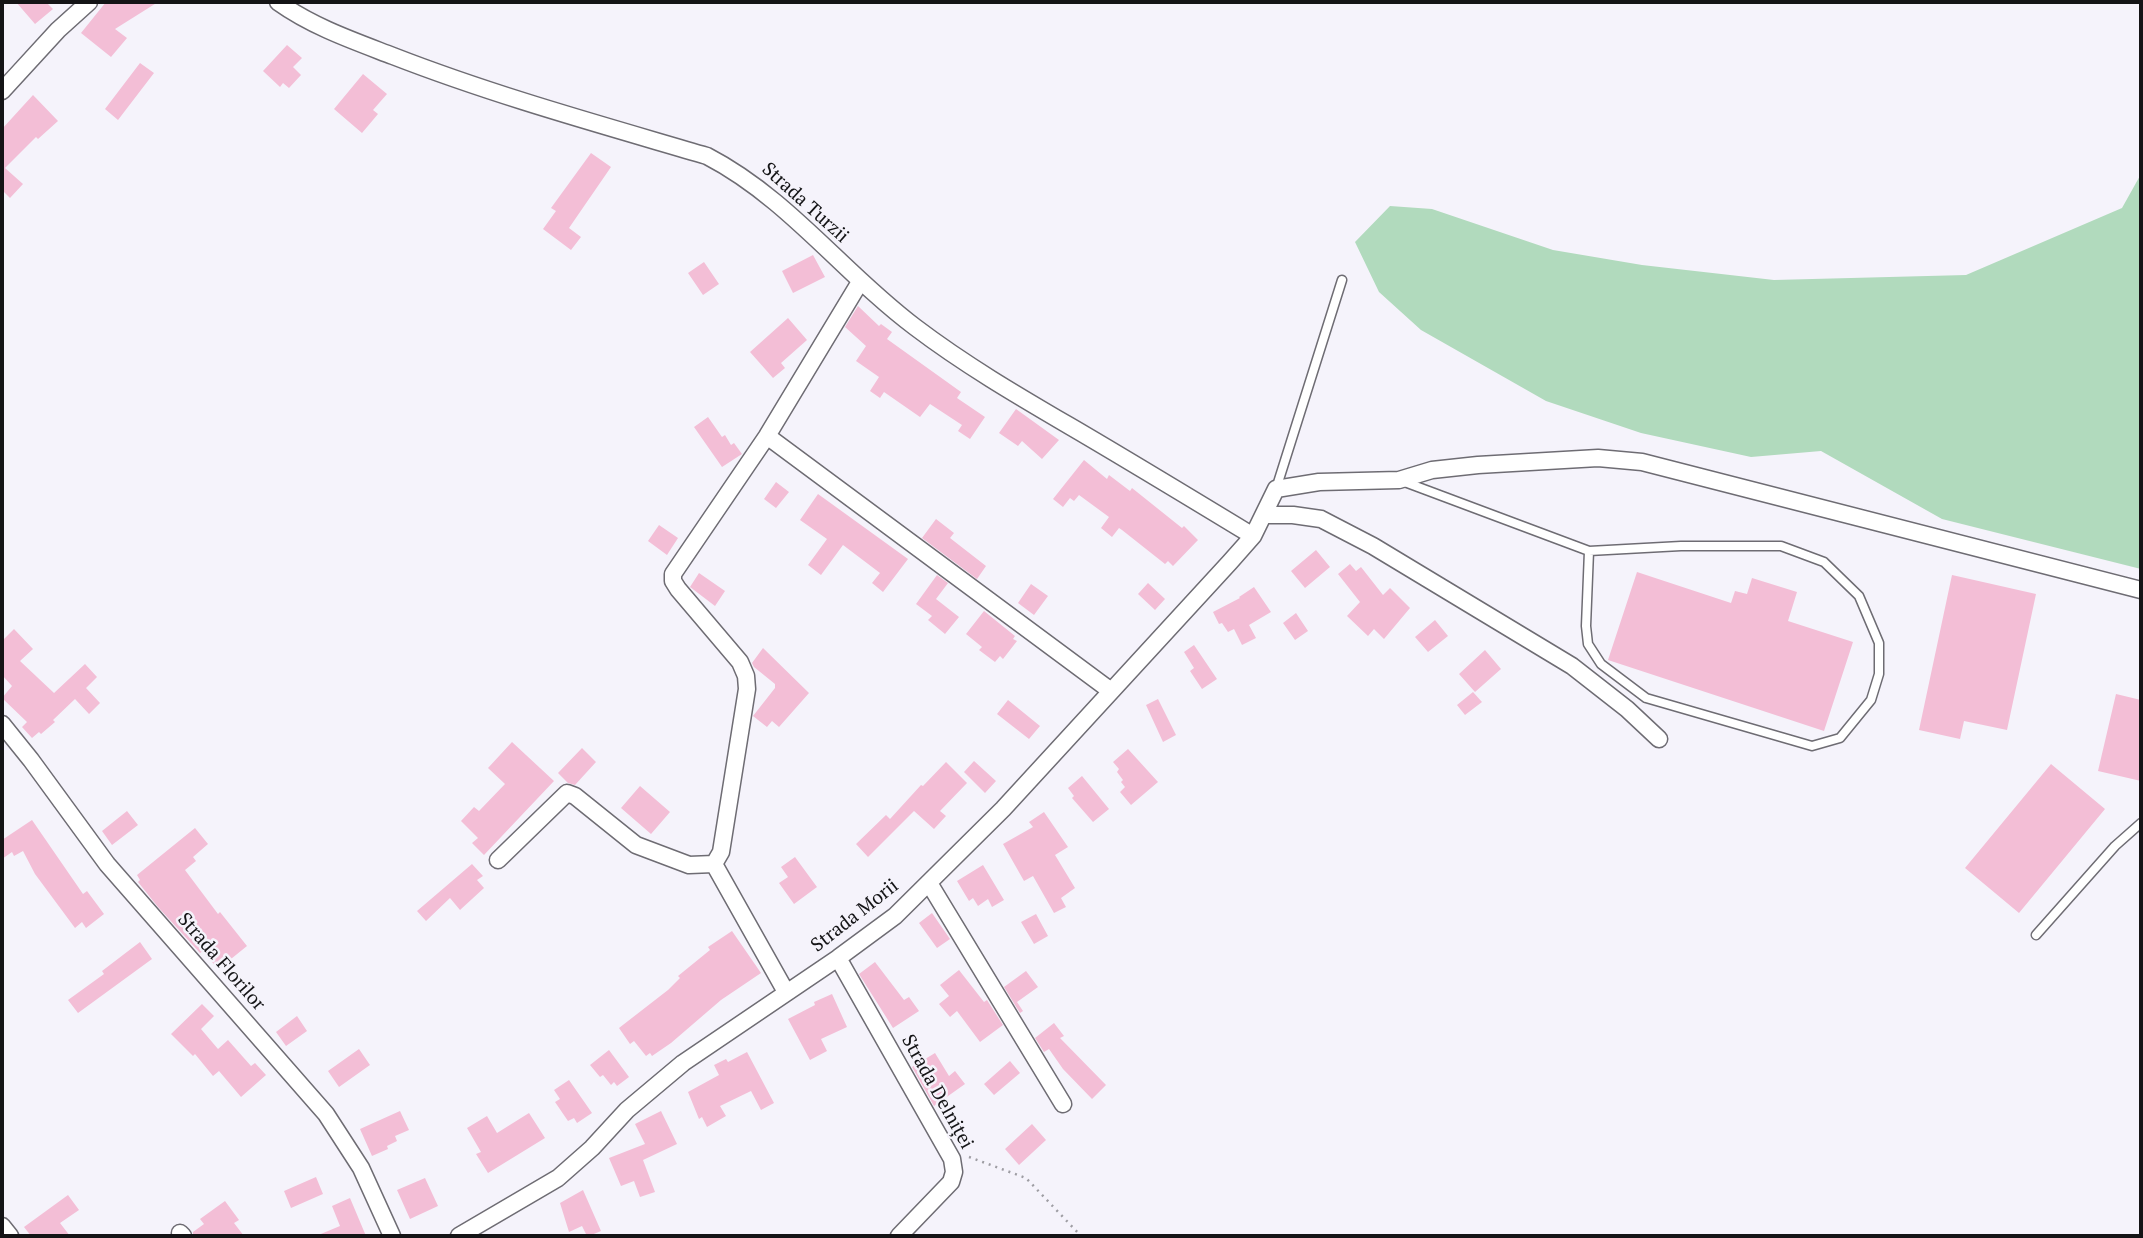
<!DOCTYPE html>
<meta charset="utf-8">
<style>
body{margin:0}
#map{position:relative;width:2143px;height:1238px;overflow:hidden;background:#f5f3fb;font-family:"PT Serif",serif}
canvas{display:block}
.frame{position:absolute;inset:0;border:4px solid #141416;pointer-events:none}
</style>
<div id="map">
<canvas width="2143" height="1238"></canvas>
<div class="frame"></div>
</div>
<script>
const c = document.querySelector('canvas').getContext('2d');
c.lineJoin = 'round';
function fillPath(path, color) { c.fillStyle = color; c.fill(path, 'evenodd'); }
function stroke(path, color, width, dash) { c.strokeStyle = color; c.lineWidth = width; c.lineCap = dash ? 'butt' : 'round'; c.setLineDash(dash || []); c.stroke(path); }
function label(font, color, halo, rows, align = 'center') {
  c.font = font + ' "PT Serif",serif'; c.lineWidth = 5; c.setLineDash([]); c.textBaseline = 'middle'; c.strokeStyle = halo; c.fillStyle = color; for (const [text, x, y, turn = 0] of rows) {
    c.save(); c.translate(x, y); c.rotate((+turn || 0) * Math.PI / 180); c.textAlign = isNaN(turn) ? turn : align; if (halo) c.strokeText(text, 0, 0); c.fillText(text, 0, 0); c.restore();
  }
}
fillPath(new Path2D(`
 M2141,174v395l-199,-50 -121,-68 -70,6 -110,-24 -95,-32 -125,-71 -42,-38 -24,-50 35,-36 42,3 121,41 89,15 132,15 192,-5 156,-67z`), '#b1dabd');
fillPath(new Path2D(`
 M16,2h30l7,7 -18,15z
 M106,2h52l-43,27 12,9 -16,19 -30,-24z
 M287,45l15,13 -9,9 8,8 -12,13 -6,-5 -3,4 -17,-16z
 M140,63l14,10 -36,47 -13,-11z
 M363,74l24,20 -14,16 5,4 -16,19 -28,-24z
 M33,95l25,26 -20,18 -2,-2 -31,31 18,16 -13,14 -8,-8v-61z
 M591,153l20,14 -42,61 12,9 -10,13 -28,-21 13,-18 -5,-3z
 M813,255l12,22 -32,16 -11,-22z
 M704,262l15,22 -16,11 -15,-22z
 M858,306l21,20 2,-2 11,8 -5,7 74,53 -4,6 28,19 -15,22 -12,-8 4,-6 -32,-21 -10,13 -36,-25 -4,6 -10,-7 9,-14 -23,-16 10,-15 -21,-19z
 M788,318l19,22 -26,23 4,5 -12,10 -23,-26z
 M1016,409l43,31 -17,19 -20,-18 -4,5 -19,-13z
 M708,417l14,20 3,-2 6,10 3,-2 8,11 -20,13 -28,-40z
 M1084,460l23,19 2,-4 21,16 2,-3 50,40 2,-2 14,14 -25,26 -5,-5 -3,3 -43,-34 -3,-2 -7,9 -11,-9 8,-11 -30,-22 -5,6 -4,-3 -7,9 -10,-8z
 M776,482l13,10 -13,16 -12,-9z
 M818,494l90,65 -25,33 -11,-9 8,-10 -37,-28 -22,30 -13,-10 19,-26 -27,-19z
 M936,519l18,14 -4,5 36,28 -9,13 -55,-41z
 M659,525l19,13 -11,17 -19,-14z
 M1316,550l14,17 -25,21 -14,-17z
 M1350,564l6,7 5,-4 22,28 7,-7 20,20 -26,31 -10,-10 -6,7 -21,-20 13,-14 -22,-28z
 M1637,572l94,31 4,-12 12,3 5,-16 45,14 -9,29 65,21 -29,89 -216,-71z
 M699,573l26,18 -10,15 -25,-19z
 M937,575l11,8 -12,16 23,18 -14,17 -17,-14 4,-4 -16,-12z
 M1952,575l84,19 -29,136 -43,-9 -4,18 -41,-9z
 M1148,583l17,16 -10,11 -17,-16z
 M1031,584l17,12 -14,19 -16,-12z
 M1254,587l17,25 -22,13 7,13 -14,7 -8,-16 -6,3 -6,-9 -3,1 -6,-12 27,-14 -1,-1z
 M984,611l31,25 -2,3 4,2 -14,18 -3,-3 -5,6 -16,-12 3,-3 -16,-13z
 M1296,613l12,18 -13,9 -12,-17z
 M1435,620l13,16 -20,16 -13,-15z
 M14,629l19,20 -13,12 34,32 31,-29 12,13 -11,11 14,15 -11,11 -14,-15 -22,21 2,2 -14,12 -2,-2 -7,6 -10,-11 5,-5 -25,-24 10,-12 -10,-11v-34z
 M1194,645l23,34 -15,10 -12,-18 4,-3 -10,-16z
 M763,648l46,45 -30,34 -7,-6 -5,6 -14,-11 22,-28v-4l-21,-17 -2,-4z
 M1485,650l16,19 -26,23 -16,-18z
 M1473,692l9,10 -17,13 -8,-10z
 M2116,694l25,6v81l-43,-10z
 M1158,699l18,36 -13,7 -17,-37z
 M1008,700l32,26 -11,13 -32,-25z
 M512,742l42,39 -70,74 -12,-12 6,-5 -17,-17 13,-14 5,4 26,-27 -17,-16z
 M582,748l14,14 -21,23 -7,-2 -10,-10z
 M1128,749l30,33 -27,23 -11,-13 5,-5 -4,-5 2,-2 -6,-8 2,-3 -6,-7z
 M974,761l22,20 -11,12 -21,-21z
 M946,762l21,21 -27,28 6,5 -12,13 -20,-18 -46,46 -12,-13 30,-29 4,4 31,-34 2,1z
 M2051,764l54,45 -86,104 -54,-45z
 M1082,776l27,33 -16,13 -21,-24 2,-2 -6,-8z
 M640,786l30,26 -19,22 -30,-26z
 M127,811l11,14 -26,20 -10,-14z
 M1044,812l24,35 -13,8 20,33 -14,10 5,9 -12,6 -21,-37 -9,5 -21,-37 30,-17 -4,-5z
 M32,820l51,74 4,-3 17,23 -18,14 -4,-6 -7,6 -40,-54 -12,-23 -9,5 -2,-4 -10,7v-19z
 M195,828l13,16 -15,13 3,4 -11,9 33,44 2,-2 27,34 -21,17 -3,-3 -7,7 -13,-16 -3,2 -42,-46 -20,-25 2,-2 -3,-5z
 M795,857l22,30 -23,17 -15,-21 9,-6 -7,-10z
 M472,864l11,12 -6,4 7,8 -24,22 -10,-12 -24,23 -9,-10z
 M983,865l21,35 -12,7 -4,-8 -10,7 -5,-8 -4,3 -12,-20z
 M932,913l18,26 -13,9 -18,-25z
 M1036,914l12,22 -14,8 -13,-22z
 M732,931l29,42 -40,27 -50,43 -19,13 -2,-3 -4,3 -12,-15 -4,3 -11,-16 49,-38 12,-12 -2,-2 32,-26 -2,-3z
 M140,942l12,17 -74,54 -10,-13 36,-26 -2,-3z
 M875,962l29,38 5,-3 10,14 -26,17 -34,-54z
 M959,970l25,32 3,-2 16,25 -23,17 -23,-31 -7,6 -11,-13 10,-8 -9,-11z
 M1026,971l12,16 -21,15 6,9 -3,2 -16,-26z
 M832,994l15,33 -26,12 6,12 -17,9 -22,-41 27,-14 -1,-3z
 M202,1004l12,12 -13,13 17,20 10,-9 23,26 4,-3 11,12 -25,22 -22,-26 -6,5 -18,-22 -2,2 -22,-22z
 M297,1016l10,15 -21,15 -10,-14z
 M1054,1023l10,13 -4,2 46,47 -14,14 -29,-30 -14,-20 -5,3 -9,-14z
 M359,1049l11,16 -31,22 -11,-16z
 M609,1050l20,27 -12,9 -3,-4 -3,3 -8,-10 -3,2 -10,-12z
 M747,1052l27,51 -13,7 -10,-19 -31,15 6,10 -19,11 -5,-10 -3,2 -11,-27 31,-17 -5,-10 12,-6 2,3z
 M935,1053l14,23 6,-5 10,13 -31,22 -22,-39z
 M1010,1061l10,12 -26,22 -10,-11z
 M569,1080l23,33 -15,10 -3,-5 -6,3 -13,-19 5,-3 -6,-9z
 M400,1111l9,19 -14,6 2,5 -10,5 1,3 -16,7 -12,-27z
 M661,1111l16,33 -34,16 12,32 -15,5 -6,-16 -13,5 -12,-28 36,-14 -10,-20z
 M529,1113l16,25 -57,35 -12,-19 5,-2 -14,-24 20,-12 10,17z
 M1032,1124l14,16 -27,25 -14,-16z
 M316,1177l7,17 -32,14 -7,-17z
 M425,1178l13,28 -28,13 -13,-29z
 M583,1190l18,41 -12,5h-2l-5,-10 -13,6 -9,-29z
 M68,1195l11,15 -19,13 10,13h-39l-7,-9z
 M350,1198l16,38h-50l24,-10 -8,-20z
 M225,1201l14,19 -5,3 10,13h-51v-4l11,-8 -4,-5z`), '#f3bed6');
const lane = new Path2D(`
 M1402,481l187,70
 M1276,489l66,-209
 M1681,546h100l43,16 35,34 20,47v31l-8,26 -31,38 -28,8 -166,-48 -45,-34 -13,-20 -2,-18 3,-75z
 M2036,935l79,-89 26,-23`);
const street = new Path2D(`
 M278,2c35,25 76,39 115,54 103,40 209,69 314,100 81,42 136,117 208,171 54,41 112,74 170,108 56,33 112,67 168,101
 M2,91l56,-61 31,-28
 M767,436l344,255
 M1264,515h29l28,4 52,27 199,120 55,43 32,30
 M2,724l29,36 76,104 219,250 35,54 31,68
 M498,860l69,-67 8,3 61,49 53,20 25,-1 7,-12 26,-163 -1,-13 -6,-14 -62,-73 -5,-8v-7l94,-138 93,-154
 M714,864l72,128
 M929,883l134,221
 M838,958l114,201 2,13 -3,10 -52,54
 M2,1226l8,10
 M180,1233l3,3
 M459,1236l99,-58 34,-30 35,-38 56,-47 155,-105 57,-42 108,-107 227,-247 23,-26 23,-47 43,-7 80,-2 33,-10 46,-5 120,-7 44,4 499,128`);
stroke(lane, '#6e6c73', 11);
stroke(street, '#6e6c73', 19);
stroke(new Path2D(`
 M969,1157l57,21 55,58`), '#9e9da3', 2.5, [2, 5]);
stroke(lane, '#fff', 8);
stroke(street, '#fff', 16);
label('19px', '#141416', '#f5f3fb', [
 ["Strada Turzii",805,203,42],
 ["Strada Morii",855,916,-38],
 ["Strada Florilor",221,962,49],
 ["Strada Delniței",937,1092,61]
]);
</script>
